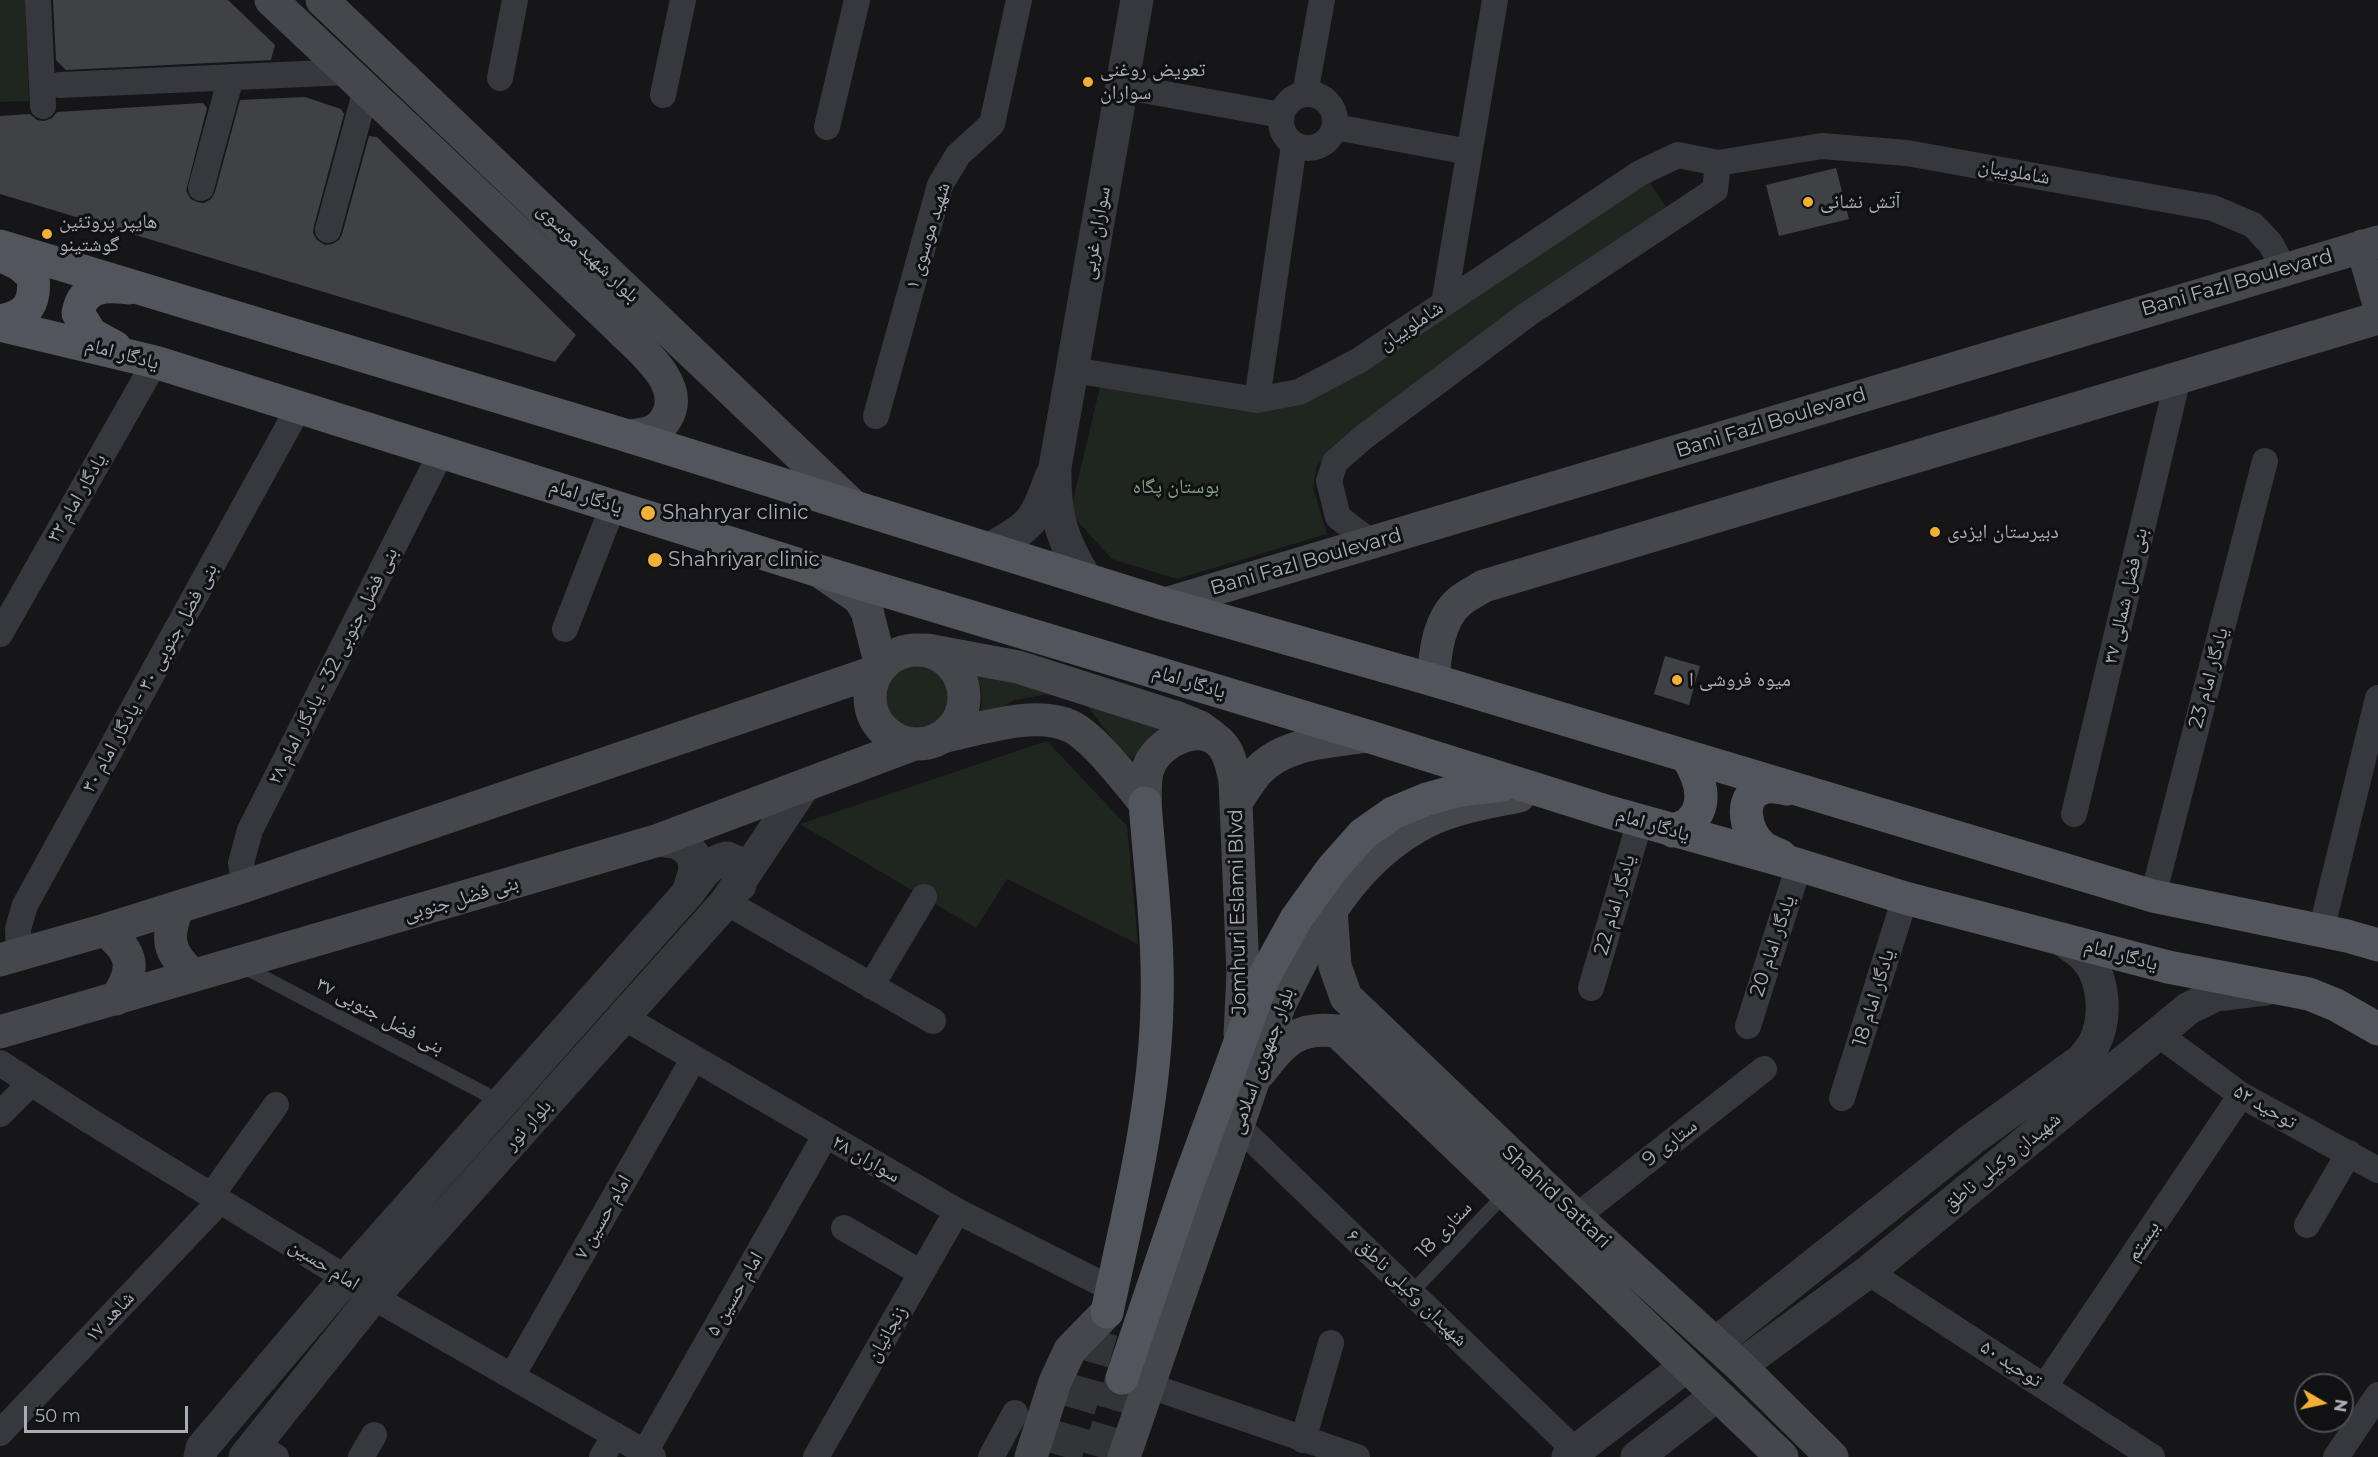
<!DOCTYPE html>
<meta charset="utf-8">
<style>
body{margin:0}
#map{position:relative;width:2378px;height:1457px;overflow:hidden;background:#161618;font-family:Montserrat,sans-serif}
canvas{display:block}
.north{position:absolute;left:2294px;top:1373px;width:60px;height:60px;box-sizing:border-box;background:#111113;border:2px solid #4d4f55;border-radius:50%;rotate:99deg;font-size:16px;font-weight:700;line-height:24px;text-align:center;color:#a8adb8}
.north::after{content:'';display:block;margin:auto;width:21px;height:27px;background:#f2b134;clip-path:polygon(50% 0,100% 100%,50% 72%,0 100%)}
.scale{position:absolute;left:24px;top:1406px;width:164px;height:27px;box-sizing:border-box;border:3px solid #a8adb8;border-top:0;padding-left:8px;font-size:18px;line-height:21px;white-space:nowrap;color:#a8adb8;-webkit-text-stroke:4px #111113;paint-order:stroke}
</style>
<div id="map">
<canvas width="2378" height="1457"></canvas>
<div class="north">N</div>
<div class="scale">50 m</div>
</div>
<script>
const c = document.querySelector('canvas').getContext('2d');
c.lineJoin = 'round';
function fillPath(path, color) { c.fillStyle = color; c.fill(path, 'evenodd'); }
function stroke(path, color, width, dash) { c.strokeStyle = color; c.lineWidth = width; c.lineCap = dash ? 'butt' : 'round'; c.setLineDash(dash || []); c.stroke(path); }
function label(font, color, halo, rows, align = 'center') {
  c.font = font + ' Montserrat,"Noto Naskh Arabic",sans-serif'; c.lineWidth = 6; c.setLineDash([]); c.textBaseline = 'middle'; c.strokeStyle = halo; c.fillStyle = color; for (const [text, x, y, turn = 0] of rows) {
    c.save(); c.translate(x, y); c.rotate((+turn || 0) * Math.PI / 180); c.textAlign = isNaN(turn) ? turn : align; if (halo) c.strokeText(text, 0, 0); c.fillText(text, 0, 0); c.restore();
  }
}
fillPath(new Path2D(`
 M0,0h25l4,101 -29,1z
 M1649,181l18,28 -265,184 -85,72 -4,23 14,46 -150,45 -65,-20 -42,-46 30,-126 201,16 91,-49z
 M878 697a39 39 0 1 1 78 0a39 39 0 1 1-78 0Z
 M973,669l82,24 -40,7 -36,19c4,-19 5,-33 -6,-50z
 M1085,703l83,23 -43,39 -14,-28z
 M1047,741l80,85 11,118 -131,-65 -31,49 -176,-104z`), '#1e261f');
fillPath(new Path2D(`
 M53,0h175l47,45 -4,15 -205,10 -10,-10z
 M305,97l36,12 3,5 -30,112 -1,7 4,7 8,5 7,-1 7,-4 3,-6 27,-98 8,1 199,198 -21,27 -555,-168v-78l30,-2 7,6 7,1 8,-3 5,-6 146,-9 4,5 -21,83 5,8 6,3 7,1 7,-4 4,-7 25,-92z
 M1836,168l13,51 -70,17 -13,-51z
 M1665,656l35,10 -11,39 -35,-11z`), '#404145');
stroke(new Path2D(`
 M1065,1457l42,-145
 M1099,1457l23,-79`), '#333438', 33, [33, 16]);
stroke(new Path2D(`
 M242,966l259,136
 M1412,1292l93,-98`), '#37383d', 14);
stroke(new Path2D(`
 M38,0l5,106
 M500,78l15,-78
 M60,85l287,-13
 M1121,86l160,29
 M1305,94l17,-94
 M1281 121a27 27 0 1 1 54 0a27 27 0 1 1-54 0Z
 M663,95l20,-95
 M827,127l30,-127
 M1335,127l134,25
 M201,188l30,-111
 M328,230l38,-140
 M1444,304l51,-304
 M1073,370l184,30 42,-8 59,-31 282,-188 38,-18 40,8 104,-17 85,7 306,55 40,17 17,18 14,25
 M1257,400l37,-255
 M876,416l64,-231 18,-30 34,-31 27,-124
 M1372,543l-34,-26 -9,-36 6,-19 30,-26 163,-122 187,-124 3,-27
 M565,629l48,-123
 M0,634l155,-272
 M2074,814l104,-436
 M245,886l-4,-23 9,-33 192,-379
 M2153,896l112,-435
 M726,902l207,119
 M2321,931l57,-233
 M19,954l-1,-25 7,-24 274,-498
 M871,986l53,-89
 M1591,988l49,-167
 M625,1018l332,193 155,78
 M1748,1026l51,-161
 M2158,1034l83,61 137,75
 M0,1063l90,58 256,157 27,19 280,160
 M1842,1098l63,-200
 M0,1114l30,-30
 M1238,1126l338,325
 M211,1196l65,-91
 M1576,1217l188,-148
 M2307,1225l42,-72
 M844,1228l77,45
 M1868,1272l284,185
 M512,1376l182,-318
 M1147,1385l210,72
 M2045,1386l196,-291
 M0,1433l220,-232
 M1303,1440l28,-97
 M254,1444l22,13
 M645,1452l180,-316
 M361,1457l13,-22
 M602,1457l13,-22
 M816,1457l141,-246
 M991,1457l24,-44
 M2336,1457l42,-62`), '#37383d', 26);
stroke(new Path2D(`
 M990,549c43,-25 44,-26 61,-72
 M1086,579c-25,-40 -32,-65 -31,-112l82,-467
 M689,892c11,-15 19,-30 38,-34l12,5 3,8 -2,14
 M1716,1343l255,-203 112,-81c3,-5 8,-10 11,-15 13,-26 11,-67 -10,-88 -6,-6 -15,-11 -22,-17
 M1740,1366l128,-94 321,-264 27,-13 50,-6
 M200,1457l2,-9 144,-170 342,-385 7,-23 -2,-16 -14,-11 -20,-3
 M245,1457l128,-160 353,-395 77,-115
 M1568,1457l118,-91
 M1637,1457l80,-62`), '#37383d', 33);
stroke(new Path2D(`
 M271,0l346,326c21,22 69,57 50,91 -9,17 -22,17 -39,19
 M322,0l531,506
 M2362,246l16,55
 M825,575l34,23 8,13 14,55
 M1165,604l1213,-362
 M870 697a47 47 0 1 1 94 0a47 47 0 1 1-94 0Z
 M927,650l91,17 160,51 22,9 12,9
 M1433,680c2,-26 5,-61 27,-79 7,-6 16,-10 24,-15l894,-268
 M942,737c37,-8 93,-27 128,-11 24,11 57,56 75,77
 M1236,802c7,-10 14,-22 22,-31 27,-29 72,-29 109,-35
 M1145,803c1,-12 -1,-27 4,-37 10,-25 53,-46 73,-21 8,9 10,23 13,35l8,193 -3,61
 M178,907c-13,31 -10,46 15,68
 M1331,909l4,57 11,31 230,220 164,149 92,91
 M105,930c29,23 31,39 11,69
 M0,960l105,-30 140,-44 632,-215
 M0,1032l659,-192 255,-96
 M1260,1072c24,-30 36,-46 77,-41l445,426
 M1031,1457l24,-75 15,-32 37,-38
 M1124,1457l155,-451c35,-73 74,-149 151,-186 27,-13 60,-18 89,-24`), '#45474d', 33);
stroke(new Path2D(`
 M0,246l628,190 537,168 268,76 720,216 194,40 31,9
 M0,255l19,9 14,12c3,27 -5,40 -33,45
 M0,325l155,37 664,209 548,165 242,76 190,53 106,33 263,69 141,27 27,11 42,24
 M115,347l-24,-13 -13,-21c5,-27 26,-28 50,-25
 M1673,831c6,-3 13,-5 17,-9 20,-19 9,-46 -3,-65
 M1781,856c-6,-3 -13,-5 -18,-9 -19,-14 -27,-56 5,-60 6,-1 14,1 19,2
 M1107,1312c22,-102 48,-204 50,-309 2,-67 -7,-134 -12,-200
 M1122,1378l65,-192 77,-209 32,-58 36,-50 31,-35 30,-21 34,-14 33,-9 42,-5`), '#53555c', 33);
for (const [x, y, r, color] of [
 [1088,82,6,"#f2b134"],
 [1808,202,6,"#f2b134"],
 [47,234,6,"#f2b134"],
 [648,513,8,"#f2b134"],
 [1935,532,6,"#f2b134"],
 [655,560,8,"#f2b134"],
 [1677,680,6,"#f2b134"]
]) { const dot = new Path2D(); dot.arc(x, y, r, 0, 2 * Math.PI); c.fillStyle = color; c.fill(dot); stroke(dot, '#111113', 2); }
label('20px', '#a8adb8', '#111113', [
 ["تعویض روغنی",1100,70],
 ["سواران",1100,93],
 ["آتش نشانی",1820,202],
 ["هایپر پروتئین",59,222],
 ["گوشتینو",59,245],
 ["Shahryar clinic",662,513],
 ["دبیرستان ایزدی",1947,532],
 ["Shahriyar clinic",668,560],
 ["میوه فروشی ا",1689,680]
], 'left');
label('20px', '#a8adb8', '#111113', [
 ["شاملوییان",2014,172,10],
 ["سواران غربی",1096,233,-80],
 ["شهید موسوی ۱",928,236,-73],
 ["بلوار شهید موسوی",588,253,44],
 ["Bani Fazl Boulevard",2237,283,-16],
 ["شاملوییان",1411,326,-34],
 ["یادگار امام",122,354,15],
 ["Bani Fazl Boulevard",1771,423,-17],
 ["یادگار امام",586,497,18],
 ["یادگار امام ۳۲",77,498,-60],
 ["Bani Fazl Boulevard",1306,562,-16],
 ["بنی فضل شمالی ۳۷",2126,596,-77],
 ["بنی فضل جنوبی 32 - یادگار امام ۲۸",333,666,-63],
 ["بنی فضل جنوبی ۳۰ - یادگار امام ۳۰",150,678,-61],
 ["یادگار امام 23",2209,678,-75],
 ["یادگار امام",1189,682,17],
 ["یادگار امام",1653,825,16],
 ["بنی فضل جنوبی",461,899,-16],
 ["یادگار امام 22",1615,905,-74],
 ["Jomhuri Eslami Blvd",1238,912,-91],
 ["یادگار امام 20",1773,946,-72],
 ["یادگار امام",2121,955,15],
 ["یادگار امام 18",1874,998,-73],
 ["بنی فضل جنوبی ۳۷",380,1016,28],
 ["بلوار جمهوری اسلامی",1262,1061,-70],
 ["توحید ۵۲",2265,1107,30],
 ["بلوار نور",528,1125,-48],
 ["ستاری 9",1670,1143,-38],
 ["سواران ۲۸",866,1159,30],
 ["شهیدان وکیلی ناطق",2002,1162,-39],
 ["Shahid Sattari",1556,1197,43],
 ["امام حسین ۷",603,1217,-60],
 ["ستاری 18",1444,1230,-46],
 ["بیستم",2143,1241,-56],
 ["امام حسین",324,1265,32],
 ["شهیدان وکیلی ناطق ۶",1407,1288,44],
 ["امام حسین ۵",735,1294,-60],
 ["شاهد ۱۷",110,1317,-47],
 ["زنجانیان",887,1334,-60],
 ["توحید ۵۰",2011,1364,33]
]);
label('20px', '#7fa381', '#111113', [
 ["بوستان پگاه",1176,487]
]);
</script>
